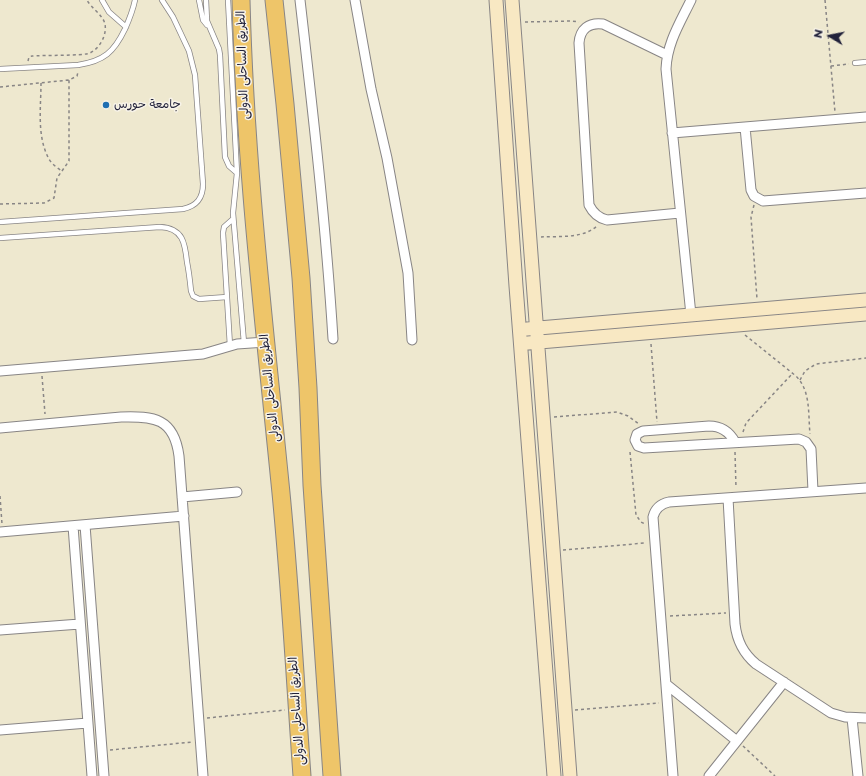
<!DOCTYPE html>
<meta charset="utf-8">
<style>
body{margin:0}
#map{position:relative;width:866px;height:776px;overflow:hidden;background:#eee8cf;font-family:"Playpen Sans",sans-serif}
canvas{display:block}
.north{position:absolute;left:810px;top:16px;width:40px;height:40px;-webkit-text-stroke:3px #f7f3e8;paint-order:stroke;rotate:280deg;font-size:11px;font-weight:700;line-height:16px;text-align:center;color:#22223b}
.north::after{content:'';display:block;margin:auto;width:14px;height:18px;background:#22223b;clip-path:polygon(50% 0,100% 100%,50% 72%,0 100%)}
</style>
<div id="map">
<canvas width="866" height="776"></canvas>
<div class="north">N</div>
</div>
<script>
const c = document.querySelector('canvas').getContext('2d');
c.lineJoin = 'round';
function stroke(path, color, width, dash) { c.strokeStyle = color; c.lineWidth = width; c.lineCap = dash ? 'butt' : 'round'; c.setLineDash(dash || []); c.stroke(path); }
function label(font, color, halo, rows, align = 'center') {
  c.font = font + ' "Playpen Sans","Playpen Sans Arabic",sans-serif'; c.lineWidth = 3; c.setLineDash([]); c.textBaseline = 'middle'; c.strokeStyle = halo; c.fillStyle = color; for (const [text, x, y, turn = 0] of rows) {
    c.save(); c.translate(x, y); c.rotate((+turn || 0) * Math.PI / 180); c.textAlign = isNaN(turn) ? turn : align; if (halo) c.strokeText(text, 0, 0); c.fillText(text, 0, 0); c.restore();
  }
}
const lane = new Path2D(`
 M102,0l7,12 17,15
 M199,0l4,20 4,5
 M206,0l1,21 12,28 1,6 5,102 4,9 8,7
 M228,0l9,173 -4,40 11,130
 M855,63l11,-1
 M0,69l78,-4c26,-4 36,-13 47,-36 4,-9 8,-19 10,-29
 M0,222l183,-13c14,-3 20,-11 20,-25l-8,-109 -6,-24 -16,-34 -11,-17
 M0,238l160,-11c23,1 25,16 27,35 2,10 3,19 4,29l2,5 6,3 28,-2
 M230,346l-7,-113 1,-6 9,-8`);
const street = new Path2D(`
 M300,0c13,113 26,226 33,339
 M355,0l16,89 16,69 21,115 4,67
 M691,0c-11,23 -24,43 -25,69l25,246
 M667,55l-64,-31c-14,-2 -23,5 -24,19l10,162c4,8 9,13 18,15l73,-7
 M745,127l6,63 3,6 9,5 103,-8
 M672,133l194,-16
 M0,371l203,-17 34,-10 29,-2
 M0,428l121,-11c33,-1 53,1 58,39l24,320
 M735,442c-6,-11 -14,-16 -26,-16l-66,5 -6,3 -2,6 3,6 6,2 155,-9 7,3 5,7 2,42
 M182,497l55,-5
 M728,498l7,126c2,17 8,29 21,40l75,49 14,4 21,1
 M85,525l19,251
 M73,526l19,250
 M0,532l184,-16
 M0,630l80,-6
 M666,684l71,57
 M852,718l6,58
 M0,730l88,-7
 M673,776l-20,-259c2,-8 7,-13 16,-15l197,-14
 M709,776l75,-94`);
const secondary = new Path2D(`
 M496,0l20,286 38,490
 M512,0l58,776
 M527,329l339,-29
 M528,343l338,-29`);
const highway = new Path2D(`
 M241,0c4,162 23,322 39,483 10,98 15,196 22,293
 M274,0l11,104 16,174 7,110 4,97 20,291`);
stroke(lane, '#888585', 6);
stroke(street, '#888585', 11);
stroke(secondary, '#888585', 15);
stroke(highway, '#888585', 19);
stroke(new Path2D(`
 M825,0l10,112
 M525,22l47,-1 7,1
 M28,61l1,-4 3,-1c10,-1 52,0 58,-3 10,-5 17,-18 15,-29 -2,-9 -14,-16 -18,-24
 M831,66l18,-2
 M41,83c0,23 -4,50 6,72 3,8 9,12 15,16
 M0,87l69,-7 8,-4 1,-4
 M0,204l44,-1 10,-5 3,-20 12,-17v-81
 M754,205l-3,12 6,82
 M541,237c18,-1 43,2 57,-12
 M745,335l51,41c15,15 12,38 14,58
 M651,344l6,78
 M42,376l3,38
 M800,380l5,-9 11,-7 50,-6
 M554,417l63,-5 11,4 11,8
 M743,432l3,-9 47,-50
 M630,452l6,63 5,7 4,2
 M735,452l1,36
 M0,496l2,28
 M563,550l82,-7
 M670,616l56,-3
 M575,710l84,-7
 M207,718l78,-8
 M743,746l32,30
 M110,750l82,-8`), '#888585', 1.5, [3, 3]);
stroke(lane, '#fff', 4.5);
stroke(street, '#fff', 9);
stroke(secondary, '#f8e8c3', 13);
stroke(highway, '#eec569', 17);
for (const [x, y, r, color] of [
 [106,105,4,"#1f6fb2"]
]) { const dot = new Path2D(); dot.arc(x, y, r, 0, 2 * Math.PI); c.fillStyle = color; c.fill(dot); stroke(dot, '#f7f3e8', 1.5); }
label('12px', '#22223b', '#f7f3e8', [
 ["الطريق الساحلى الدولى",243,65,-92],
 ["الطريق الساحلى الدولى",270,388,-96],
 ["الطريق الساحلى الدولى",297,711,-94]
]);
label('12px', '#22223b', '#f7f3e8', [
 ["جامعة حورس",114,105]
], 'left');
</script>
